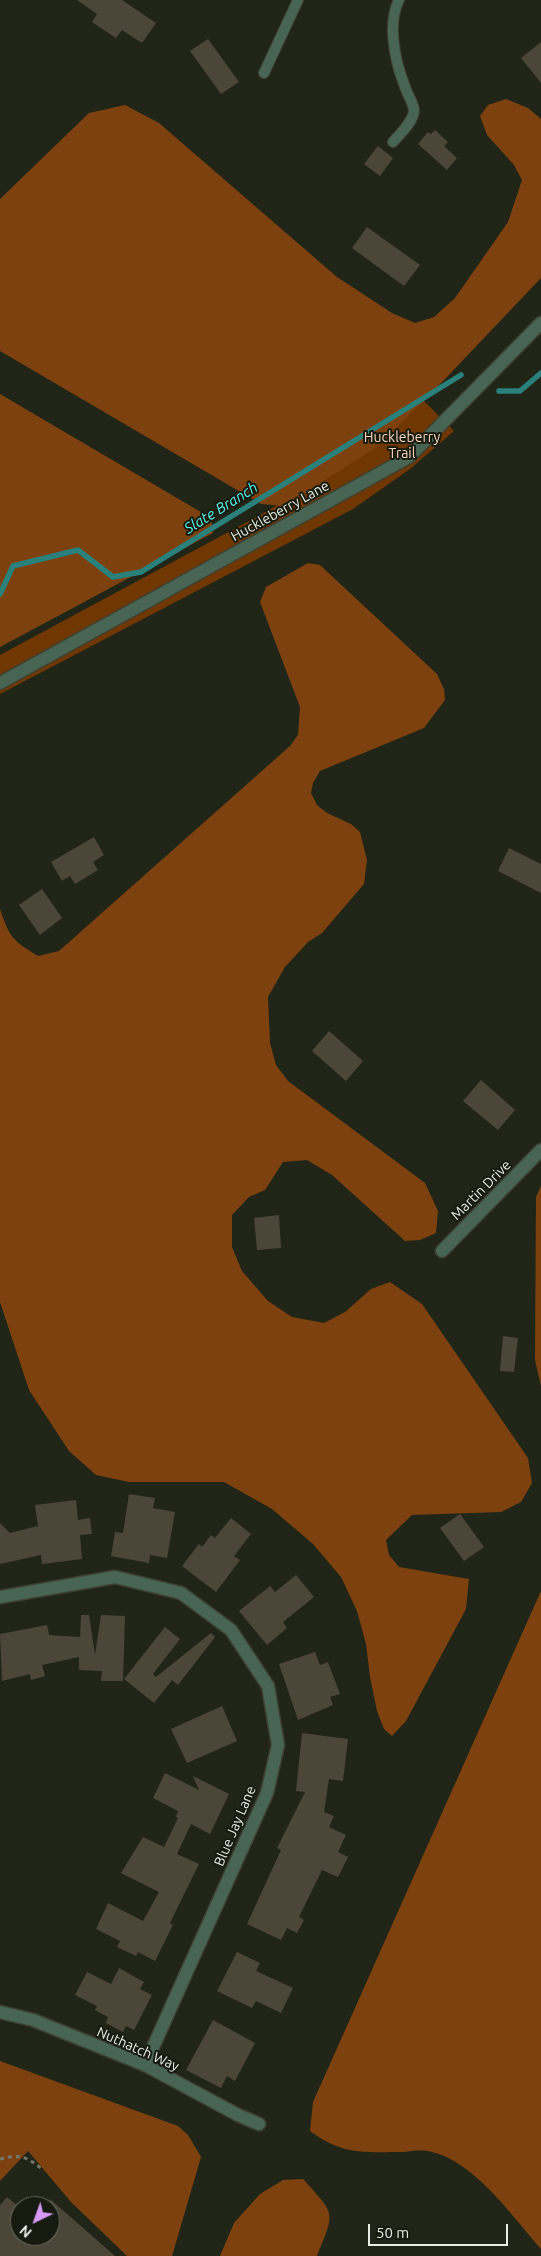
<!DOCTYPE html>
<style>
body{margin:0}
#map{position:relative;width:541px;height:2256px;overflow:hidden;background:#212518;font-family:Ubuntu,sans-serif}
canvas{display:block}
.north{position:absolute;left:10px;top:2196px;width:50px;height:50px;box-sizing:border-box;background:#171b0f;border:1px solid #6b6f64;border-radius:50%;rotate:222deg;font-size:14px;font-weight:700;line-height:20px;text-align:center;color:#e8ece3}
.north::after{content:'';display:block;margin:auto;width:18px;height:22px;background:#d89af8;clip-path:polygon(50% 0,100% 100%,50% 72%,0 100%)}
.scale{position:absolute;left:368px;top:2224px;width:140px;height:22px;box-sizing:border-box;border:2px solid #e8ece3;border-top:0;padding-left:6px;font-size:15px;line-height:18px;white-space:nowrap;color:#e8ece3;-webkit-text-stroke:4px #171b0f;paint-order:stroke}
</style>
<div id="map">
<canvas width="541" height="2256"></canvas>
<div class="north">N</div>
<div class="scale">50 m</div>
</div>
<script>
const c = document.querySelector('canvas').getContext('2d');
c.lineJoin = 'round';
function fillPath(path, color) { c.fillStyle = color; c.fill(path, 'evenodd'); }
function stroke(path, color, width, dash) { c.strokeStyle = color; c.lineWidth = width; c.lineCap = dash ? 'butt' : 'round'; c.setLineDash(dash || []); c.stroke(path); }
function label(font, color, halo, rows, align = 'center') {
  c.font = font + ' Ubuntu,sans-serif'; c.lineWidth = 4; c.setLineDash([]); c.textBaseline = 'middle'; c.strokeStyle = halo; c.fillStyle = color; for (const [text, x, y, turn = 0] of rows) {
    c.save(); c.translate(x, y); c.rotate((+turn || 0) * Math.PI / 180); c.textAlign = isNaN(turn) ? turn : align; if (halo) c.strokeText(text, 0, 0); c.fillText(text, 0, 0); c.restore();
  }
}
fillPath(new Path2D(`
 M420,397l34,34 -44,38 -57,40 -353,185v-39l260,-140 78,-45z`), '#703702');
fillPath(new Path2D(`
 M506,99l22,9 13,11v159l-96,101 -68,68 -93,59 -23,-2 -261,-153v-152l89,-86 36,-8 34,18 178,154 55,36 23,10 19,-6 21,-19 53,-76 14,-42 -8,-15 -27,-30 -7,-19 8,-11z
 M0,394l211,124 2,15 -213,114z
 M308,563l12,2 117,109 7,15 1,11 -21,28 -104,43 -7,12 -2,10 6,12 10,8 24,11 9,8 7,28 -3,24 -42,49 -14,9 -23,25 -17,30 2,46 6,22 12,16 137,102 13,28 -2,22 -16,7 -15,1 -73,-66 -25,-15 -24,2 -18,28 -16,7 -17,18v32l10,24 26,30 24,16 32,6 21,-11 26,-23 19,-7 32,22 106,154 4,25 -11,19 -20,10 -89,3 -26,25 3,15 10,12 70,12 -3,30 -60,112 -14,15 -8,-7 -7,-18 -7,-34 -4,-33 -9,-33 -16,-34 -28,-33 -41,-35 -48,-27h-95l-33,-7 -27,-24 -40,-61 -29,-88v-393c10,29 12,31 38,47l21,-5 231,-205 8,-11 2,-28 -40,-105 6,-15z
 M541,1186v200l-6,-26 1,-163z
 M541,1591v658c-29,-33 -69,-91 -114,-98 -7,-1 -16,0 -23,1 -38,0 -61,4 -94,-21l3,-29z
 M0,2061l178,65 10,9 13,22 -29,99h-45l-56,-54 -43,-51 -28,30z
 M303,2179c32,36 33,31 14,77h-97l14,-33 26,-29 23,-14z`), '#7c410f');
stroke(new Path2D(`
 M499,391h21l21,-18
 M0,594l13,-28 65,-16 35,27 28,-5 320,-197`), '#2a807b', 5.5);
fillPath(new Path2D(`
 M77,0h45l34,23 -14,20 -20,-13 -6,8 -24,-16 5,-8z
 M208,39l31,43 -18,12 -31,-43z
 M541,42v41l-20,-25z
 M435,130l13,12 -4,4 13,12 -10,12 -29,-26 10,-12 3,2z
 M378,146l15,12 -13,18 -16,-12z
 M367,227l53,38 -16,21 -52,-38z
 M94,837l10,18 -11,7 5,8 -23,14 -5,-8 -8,5 -11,-19z
 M509,848l32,16v29l-43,-22z
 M42,889l20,29 -22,17 -21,-30z
 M329,1031l34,30 -17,20 -34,-30z
 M481,1080l34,30 -17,20 -35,-29z
 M279,1215l2,33 -24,2 -3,-32z
 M503,1336l15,2 -4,34 -14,-1z
 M129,1494l26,4 -2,10 22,4 -8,46 -17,-3 -1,8 -38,-7 4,-24 8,1z
 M76,1500l2,20 12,-2 2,16 -12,1 2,24 -40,5 -1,-9 -41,9v-41l10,10 28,-7 -3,-21z
 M460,1514l24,33 -20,14 -24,-33z
 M231,1518l20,16 -17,22 6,4 -24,32 -34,-26 17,-22 3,3 9,-12 4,3z
 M296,1575l18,22 -31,25 4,6 -20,17 -28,-34 31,-25 5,6z
 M81,1615h8l6,40 6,-40 24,1 -2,65h-22l1,-10 -23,-1v-13l-37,8 3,11 -14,4 -1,-6 -28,7 -2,-47 47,-9 2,10 31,2z
 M165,1627l15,12 -27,35 3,3 55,-44 4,4 -37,48 -6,-5 -18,23 -30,-24z
 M315,1652l5,13 8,-3 12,32 -10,3 3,8 -35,15 -19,-56z
 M222,1706l15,35 -50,22 -16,-34z
 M302,1733l46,6 -5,42 -14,-2 -5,33 10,4 -5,11 17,8 -8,17 10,5 -10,20 -16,-7 -23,47 5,3 -7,13 -10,-5 -6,12 -34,-16 34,-74 -4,-2 28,-56 -9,-1z
 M165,1773l34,17 -6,-14 36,18 -19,40 -19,-10 -14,30 22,10 -29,59 3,2 -18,36 -17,-9 -2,4 -19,-9 3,-6 -24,-12 12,-26 35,18 16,-29 -38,-19 22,-36 21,10 14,-29 -2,-1 2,-6 -25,-13z
 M237,1952l23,11 -4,8 37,17 -12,25 -25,-12 -4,7 -35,-17z
 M119,1968l25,14 -4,7 12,6 -18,35 -8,-4 -3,6 -17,-9 2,-6 -13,-7 2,-4 -22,-11 12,-23 24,12z
 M213,2020l42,23 -20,38 -8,-5 -6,12 -35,-18z
 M7,2197l13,11v28h30v-37l65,57h-115v-51z`), '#4c4638');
const service = new Path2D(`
 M264,73l34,-73
 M393,142c7,-8 21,-21 21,-32 -1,-8 -8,-18 -10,-26 -9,-23 -17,-61 -5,-84`);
const minor = new Path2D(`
 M0,683l409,-226 132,-134
 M442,1251l99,-101
 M0,1597l115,-20 66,16 50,37 37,56 10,59 -11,48 -122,272
 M0,2012l33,8 112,45 93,50 21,9`);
stroke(service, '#3d4134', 12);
stroke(minor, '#3d4134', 15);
stroke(new Path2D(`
 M0,2159c21,-5 26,-3 43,11`), '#72766b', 3, [4, 4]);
stroke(service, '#486553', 10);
stroke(minor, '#486553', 12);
label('14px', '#fbd7bf', '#171b0f', [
 ["Huckleberry",402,437],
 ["Trail",402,453]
]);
label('14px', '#e8ece3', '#171b0f', [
 ["Huckleberry Lane",280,511,-29],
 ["Martin Drive",481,1190,-45],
 ["Blue Jay Lane",235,1826,-67],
 ["Nuthatch Way",138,2049,24]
]);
label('italic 15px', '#5cf8f0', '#171b0f', [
 ["Slate Branch",221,508,-32]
]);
</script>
